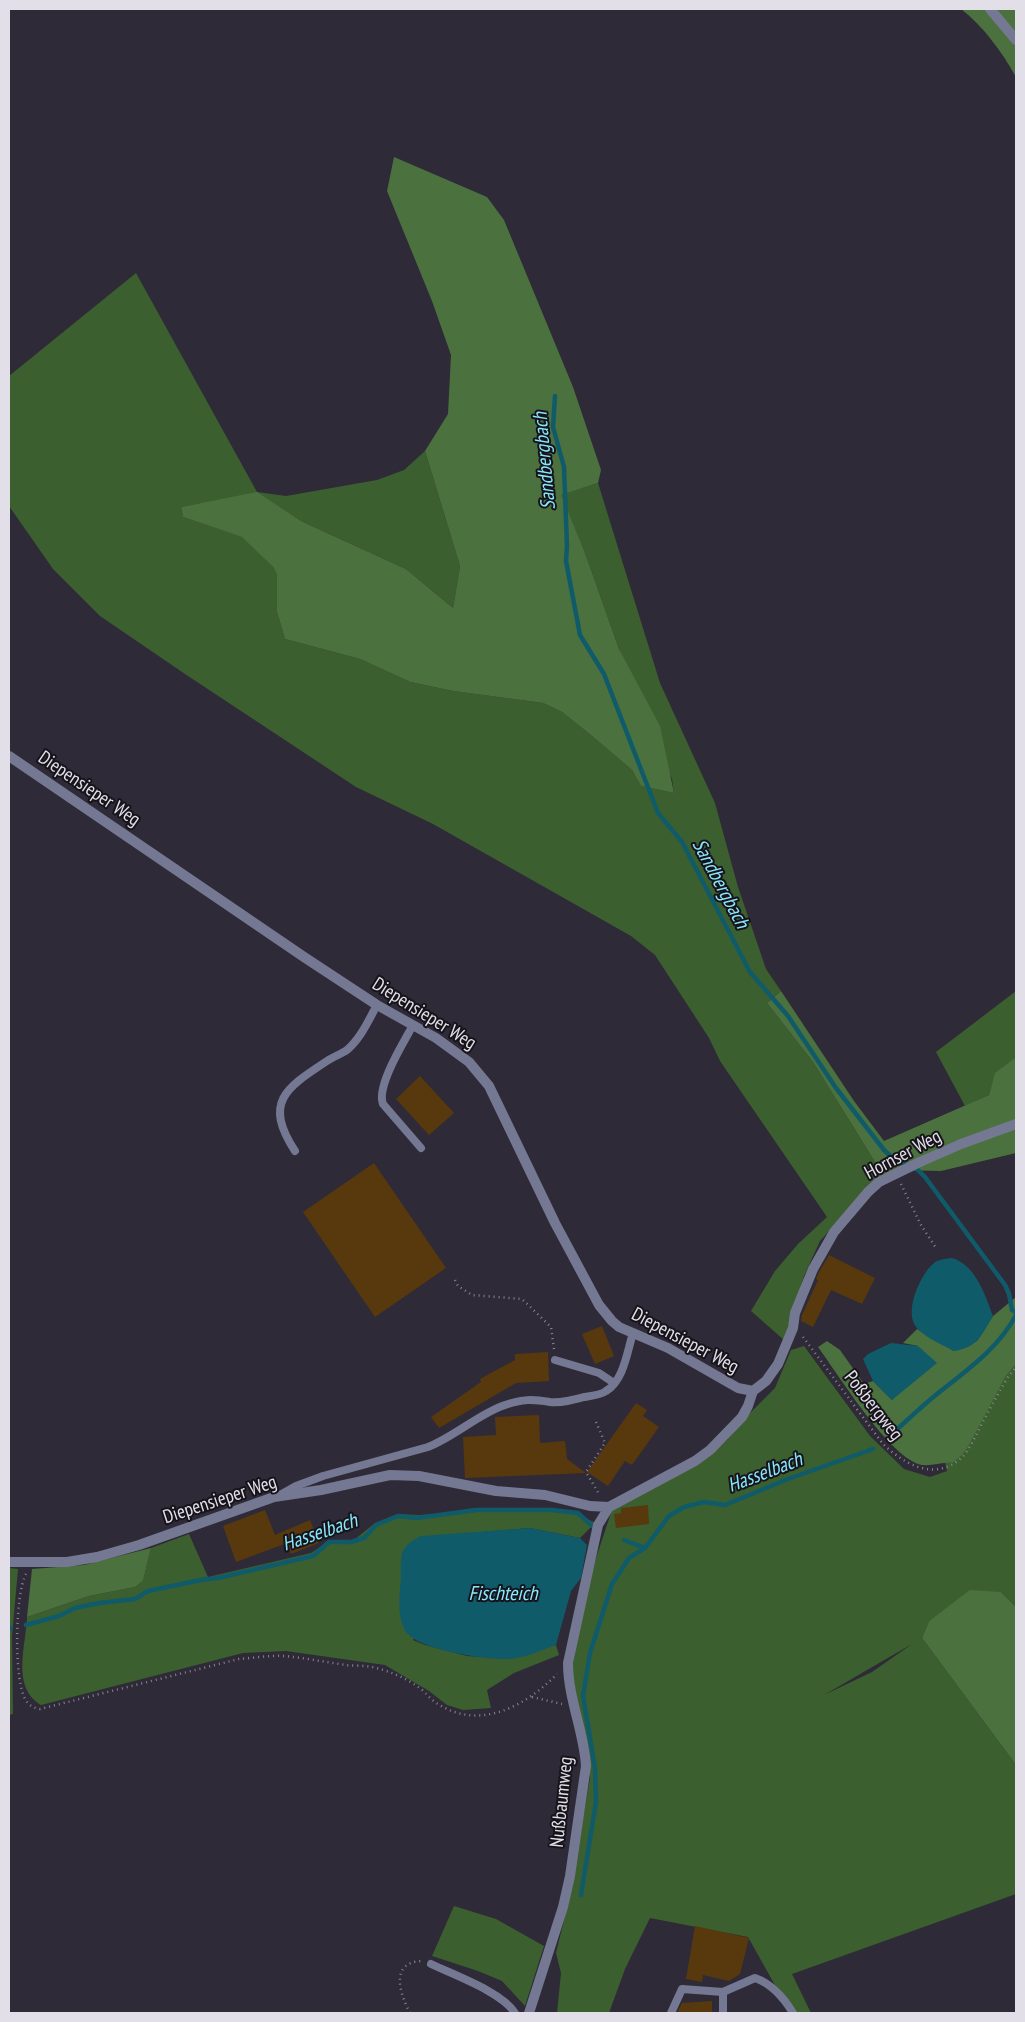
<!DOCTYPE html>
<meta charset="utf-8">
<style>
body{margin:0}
#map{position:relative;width:1025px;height:2022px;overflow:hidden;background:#2f2a37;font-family:"PT Sans Narrow",sans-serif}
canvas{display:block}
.frame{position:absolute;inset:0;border:10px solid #e2dfe8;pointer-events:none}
</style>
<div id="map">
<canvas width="1025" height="2022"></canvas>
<div class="frame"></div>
</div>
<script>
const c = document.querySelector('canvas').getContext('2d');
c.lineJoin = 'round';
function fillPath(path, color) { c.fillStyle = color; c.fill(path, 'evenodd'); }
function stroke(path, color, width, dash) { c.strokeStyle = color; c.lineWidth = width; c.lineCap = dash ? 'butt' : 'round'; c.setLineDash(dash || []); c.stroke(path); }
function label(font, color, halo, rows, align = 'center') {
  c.font = font + ' "PT Sans Narrow",sans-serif'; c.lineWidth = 4; c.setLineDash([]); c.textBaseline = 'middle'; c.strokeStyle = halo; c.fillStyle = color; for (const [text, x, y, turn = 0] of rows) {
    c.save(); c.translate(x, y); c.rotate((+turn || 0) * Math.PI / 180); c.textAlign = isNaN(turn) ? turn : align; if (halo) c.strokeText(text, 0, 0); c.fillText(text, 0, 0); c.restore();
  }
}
fillPath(new Path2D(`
 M136,273l121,219 29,4 91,-16 27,-10 21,-19 35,115 -7,42 -47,-39 -105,-48 -44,-28 -76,14 2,10 60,20 30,30 4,8v37l8,27 75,20 50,23 43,9 90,12 19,9 30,24 40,34 9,16 33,7 -2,-14 -53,-130 -35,-99 -24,-55 38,-12 62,200 55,120 23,84 28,82 15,22 -14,12 46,59 62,100 3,15 -58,64 -16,35 -20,64 -33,-29 24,-40 23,-27 29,-27 -107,-156 -11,-23 -54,-83 -24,-19 -198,-112 -77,-37 -171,-113 -85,-58 -47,-47 -44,-63v-130z
 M1016,991v66l-20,16 -7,22 -24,11 -29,-54z
 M804,1346l66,90 34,33 26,8 17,-6 -2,-9 8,1 9,-8 44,-79 10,-12v243l-15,-15 -54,16 -18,13 -7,17 94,127v129l-224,80 19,39h-16l-19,-26 -28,-50 -98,-19 -25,51 -16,44h-52l4,-40 -5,-20 12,-49 22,-126 -2,-32 -11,-45 -5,-32 17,-90 23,-69 87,-46 28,-24 18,-22 30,-30 16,-38zM912,1644l-40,28 -48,23z
 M552,1508l30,8 13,7 -15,15 -50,-10 -48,4 -69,108 12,5 42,11 42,3 47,-14 3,10 -45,18 -27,17 4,18 -28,2 -16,-5 -18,-14 -44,-26 -99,-14 -43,2 -202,52c-30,-18 -15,-59 -14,-88l62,-21 46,-9 8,-6 8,-33 38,-14 19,43 103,-24 18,-12 25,-1 21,-17 23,-9 20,1z
 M9,1568l9,1 -6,67 1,78 -4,1z
 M454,1906l42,13 48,27 -19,60 -23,-25 -24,-10 -46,-15z`), '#3c5f2f');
fillPath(new Path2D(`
 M961,9h55v68c-14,-25 -32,-50 -55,-68z
 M394,157l93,40 17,23 69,167 28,83 -3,13 -37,12 23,55 35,99 41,77 14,67 -33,-7 -9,-16 -40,-34 -30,-24 -19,-9 -90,-12 -43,-9 -50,-23 -75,-20 -8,-27v-37l-4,-8 -31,-30 -59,-20 -2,-10 76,-15 44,29 105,48 47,39 7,-42 -35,-115 23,-37 3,-59 -19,-54 -45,-110z
 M781,991l73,110 30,40 105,-46 6,-22 21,-16v96l-75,18 -46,-1 -17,7 -3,-15 -62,-100 -46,-59z
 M1016,1297v67l-10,12 -39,72 -5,7 -9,8c-10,-1 -21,3 -31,2 -32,-6 -84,-91 -104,-118l9,-6 13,9 24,34 9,-3 19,19 26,-54 -15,-3 14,-14 37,22 23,-10 16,-25z
 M151,1548l-8,33 -8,6 -46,9 -62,21 5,-48 52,-4z
 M970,1590l31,2 15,15v158l-94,-127 7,-17z`), '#4b713e');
fillPath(new Path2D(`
 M952,1258c24,7 33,37 41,58 -12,20 -15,31 -39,35 -11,-6 -30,-14 -37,-23 -14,-15 3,-53 16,-64 5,-5 12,-5 19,-6z
 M891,1343l27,3 19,17 -45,37 -19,-19 -10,-22 5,-5z
 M530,1528l50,10 7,7 -6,33 -10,13 -15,54c-15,5 -33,14 -48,14 -22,1 -89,-9 -102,-27 -10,-16 -6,-39 -5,-56 0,-23 -2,-29 20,-40z`), '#105b6a');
stroke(new Path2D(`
 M555,396l-2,31 11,40 3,79 -1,15 14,74 24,39 54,139 24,29 68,130 38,44 48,72 48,62 11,10 23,10 7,7 80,108 4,9 3,16 4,2
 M891,1435c15,-14 30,-28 46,-41 30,-24 61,-45 79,-79
 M624,1540l21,8 24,-32 15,-9 20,-5 21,3 63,-26 85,-30
 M26,1625l33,-9 16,-8 24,-5 36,-4 13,-8 53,-11 17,-2 95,-22 16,-14h22l13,-4 12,-13 22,-9 19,2 59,-8h76l26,3 14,13
 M9,1629l2,-1
 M581,1895l15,-93 -1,-34 -12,-72 7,-43 22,-69 17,-26 16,-10`), '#105b6a', 4.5);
fillPath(new Path2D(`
 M420,1076l34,37 -25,22 -33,-36z
 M374,1163l72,105 -71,49 -72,-105z
 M829,1255l46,23 -13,26 -31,-14 -18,37 -12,-6 1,-6 16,-35 -2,-1 3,-7z
 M602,1326l12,30 -19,8 -13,-30z
 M548,1352l1,29 -33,2 -77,45 -8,-11 50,-35 -1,-3 35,-19v-6z
 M636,1403l11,7 -4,6 16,11 -27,38 -7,-4 -17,25 -21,-14z
 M539,1415l1,28 25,-2 2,18 19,14 -121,5 -2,-41 33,-2 -1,-18z
 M648,1505l1,19 -33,4 -2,-14 7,-1v-5z
 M265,1510l10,25 35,-15 9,23 -28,11 -4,-11 -51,19 -13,-36z
 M695,1926l54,12 -9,36 -11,7 -26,-6 -1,7 -16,-3z
 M712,2001v12h-35l5,-10z`), '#58390d');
stroke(new Path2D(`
 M901,1184l20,41 15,23
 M455,1280l3,6 14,9 50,4 29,28 3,22
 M803,1337l80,107c20,19 49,37 76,16 12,-10 18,-29 26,-42 7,-14 15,-27 23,-41l8,-10
 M596,1422l9,21 -19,29 13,22
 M26,1574c-11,19 -13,111 1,128 4,5 8,6 13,7l199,-50c15,-1 31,-4 46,-3 20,2 40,6 61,9 9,1 20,0 30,3 16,4 32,11 45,21 6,5 10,11 17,15 42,27 88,2 119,-30
 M532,1697l30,7
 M410,2013c-10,-19 -21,-51 12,-52`), '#898590', 2.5, [1, 4]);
stroke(new Path2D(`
 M413,1025c-9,17 -37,61 -30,79l38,44
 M295,1151c-32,-49 -9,-63 32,-90 6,-4 14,-7 20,-11 14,-12 21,-29 30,-45
 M555,1360l44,13 15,10
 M280,1495l16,-9 27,-10 105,-29c26,-10 52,-34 77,-42 18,-6 27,-6 45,-3 12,1 23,-2 34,-5 7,-1 17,-2 22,-6 18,-11 21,-39 27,-58
 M431,1964c23,11 71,28 84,49
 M723,1992v21
 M671,2013l11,-24 41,3 32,-14c17,6 29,20 38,35`), '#757892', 8);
stroke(new Path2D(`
 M990,9l26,31
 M9,756l295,201 73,48 59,33 33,24 20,24 66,137 44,82 13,16 7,6 49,21 70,40 15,3
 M9,1562h58l30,-5 42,-12 135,-48 47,-7 69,-15 29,1 77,15 49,4 45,11 19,1 86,-46 15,-11 32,-33 6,-11 5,-15 13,-10 12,-17 15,-36 2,-15 18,-44 21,-37 34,-40 11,-10 41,-20 41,-18 55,-20
 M529,2013l34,-106 7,-31 16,-110c-2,-35 -18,-67 -18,-103l30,-138 11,-18`), '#757892', 10);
label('19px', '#e2dfe8', '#16141a', [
 ["Diepensieper Weg",89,789,34],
 ["Diepensieper Weg",424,1014,32],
 ["Hornser Weg",903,1155,-28],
 ["Diepensieper Weg",685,1341,28],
 ["Poßbergweg",873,1406,52],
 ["Diepensieper Weg",220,1500,-18],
 ["Nußbaumweg",562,1802,-84]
]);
label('italic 20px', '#88e7fd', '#16141a', [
 ["Sandbergbach",545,461,-95],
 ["Sandbergbach",720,884,62],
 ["Hasselbach",765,1473,-21],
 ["Hasselbach",320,1533,-19],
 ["Fischteich",503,1594]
]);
</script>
